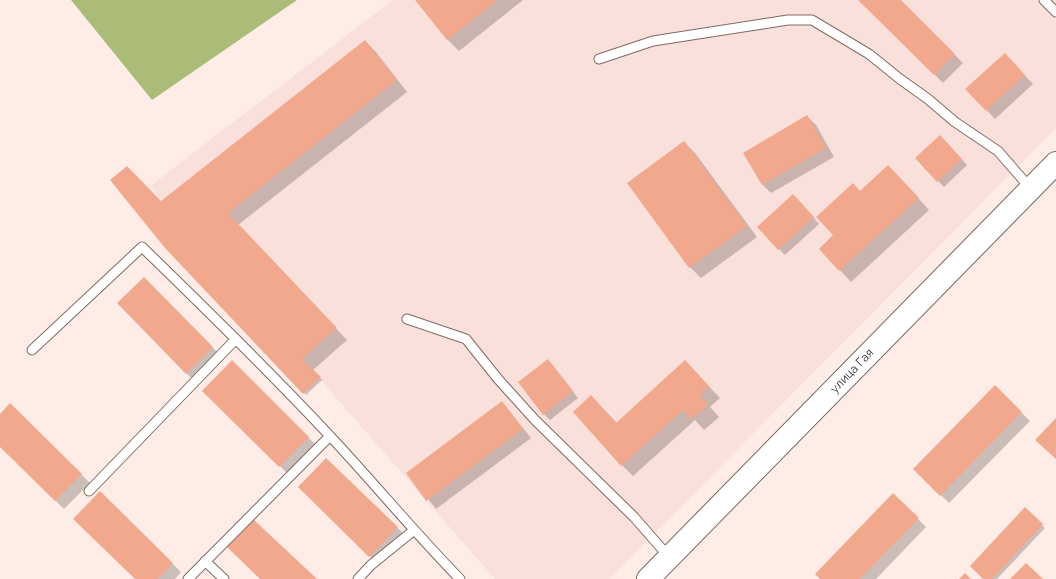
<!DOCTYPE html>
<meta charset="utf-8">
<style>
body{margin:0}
canvas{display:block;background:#feede7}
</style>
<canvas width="1056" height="579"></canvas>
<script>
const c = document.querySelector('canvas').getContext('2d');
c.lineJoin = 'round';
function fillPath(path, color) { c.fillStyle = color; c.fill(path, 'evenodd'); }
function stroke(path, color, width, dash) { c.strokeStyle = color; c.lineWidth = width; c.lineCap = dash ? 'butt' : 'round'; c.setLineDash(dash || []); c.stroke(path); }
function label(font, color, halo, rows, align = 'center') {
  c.font = font + ' Raleway,sans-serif'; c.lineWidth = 4; c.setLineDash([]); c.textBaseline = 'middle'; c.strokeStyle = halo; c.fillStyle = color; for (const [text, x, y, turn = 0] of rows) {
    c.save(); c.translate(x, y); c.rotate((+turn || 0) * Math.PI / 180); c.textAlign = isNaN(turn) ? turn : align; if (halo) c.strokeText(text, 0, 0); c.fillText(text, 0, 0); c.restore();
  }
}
fillPath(new Path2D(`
 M393,0h663v128l-447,451h-114l-345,-393z`), '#fae0da');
fillPath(new Path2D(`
 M71,0h226l-145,100z`), '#aabc77');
fillPath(new Path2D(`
 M417,0h106l-64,51 -11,-11z
 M860,0h40l63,63 -20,20z
 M365,41l11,11 31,40 -169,133 109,115 -34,30 9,10 -16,15 -140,-148 -5,-44z
 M1013,63l20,21 -38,35 -28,-30z
 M807,116l9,9 18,32 -63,36 -8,-8 -19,-32z
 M684,142l11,11 62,84 -56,41 -11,-11 -62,-84z
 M946,142l21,23 -23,22 -28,-29z
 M899,177l30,33 -78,72 -31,-33 14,-13 27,-44z
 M799,201l20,23 -34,31 -26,-27z
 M144,278l77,78 -26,26 -77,-79z
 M232,362l85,84 -28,29 -86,-84z
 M553,366l25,32 -28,22 -6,-6z
 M696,373l24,25 -10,9 9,10 -15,13 -9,-10 -62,56 -11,-11 -31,-69 26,27z
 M995,386l35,35 -81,82 -35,-34z
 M502,402l29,36 -95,71 -29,-36z
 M10,405l80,78 -26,26 -64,-63v-31z
 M326,459l80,77 -27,29 -80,-78z
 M100,493l81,79 -6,7h-39z
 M893,494l33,33 -50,52h-54z
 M1025,509l20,19 -48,51h-13z`), '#0003');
fillPath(new Path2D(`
 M415,0h83l-51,40z
 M858,0h43l54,54 -21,21z
 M365,40l32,40 -169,133 109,115 -35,31 19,18 -18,17 -138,-146 -55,-68 17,-14 34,35z
 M1005,53l20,22 -39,36 -21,-22z
 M807,115l19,33 -64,37 -19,-32z
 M940,135l22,24 -25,23 -22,-24z
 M684,141l63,85 -58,42 -62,-85z
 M888,165l31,33 -80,73 -20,-22 14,-14 -17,-18 37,-34 7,8z
 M793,194l21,23 -36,33 -21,-23z
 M144,277l69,70 -27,27 -69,-71z
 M548,359l25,32 -30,24 -25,-33z
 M232,360l77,77 -30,30 -77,-76z
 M685,360l24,26 -9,9 8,10 -16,14 -9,-9 -62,56 -48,-54 18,-17 25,28z
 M995,385l27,27 -82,84 -27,-27z
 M502,401l21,28 -97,72 -20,-28z
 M10,403l72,71 -27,27 -55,-54v-33z
 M1056,418v41l-21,-19z
 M326,458l72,69 -29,30 -71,-70z
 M100,491l73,72 -15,16h-23l-62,-60z
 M893,493l26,25 -59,61h-40l-5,-5z
 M1025,507l18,17 -51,55h-9l-13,-13z
 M254,520l63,59h-57l-33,-32z
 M1026,563l17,16h-33z
 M965,573l6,6h-12z`), '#f1a88d');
const service = new Path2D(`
 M1044,0l12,12
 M599,59l54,-18 135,-21h24l57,34 31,25 28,20 27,23 43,29 33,38
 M407,319l59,20 32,40 37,41 99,97 35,40
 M32,350l110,-103c64,62 127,124 188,189 44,47 85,97 130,143
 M89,491l147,-152
 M205,561l19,18
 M188,579l142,-143
 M358,579l13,-14 42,-34`);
const secondary = new Path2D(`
 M648,579l408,-416`);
stroke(service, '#816a61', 11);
stroke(secondary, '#816a61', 24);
stroke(service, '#fff', 9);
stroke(secondary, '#fff', 22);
label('12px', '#332925', '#fefefe', [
 ["улица Гая",852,371,-46]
]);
</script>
